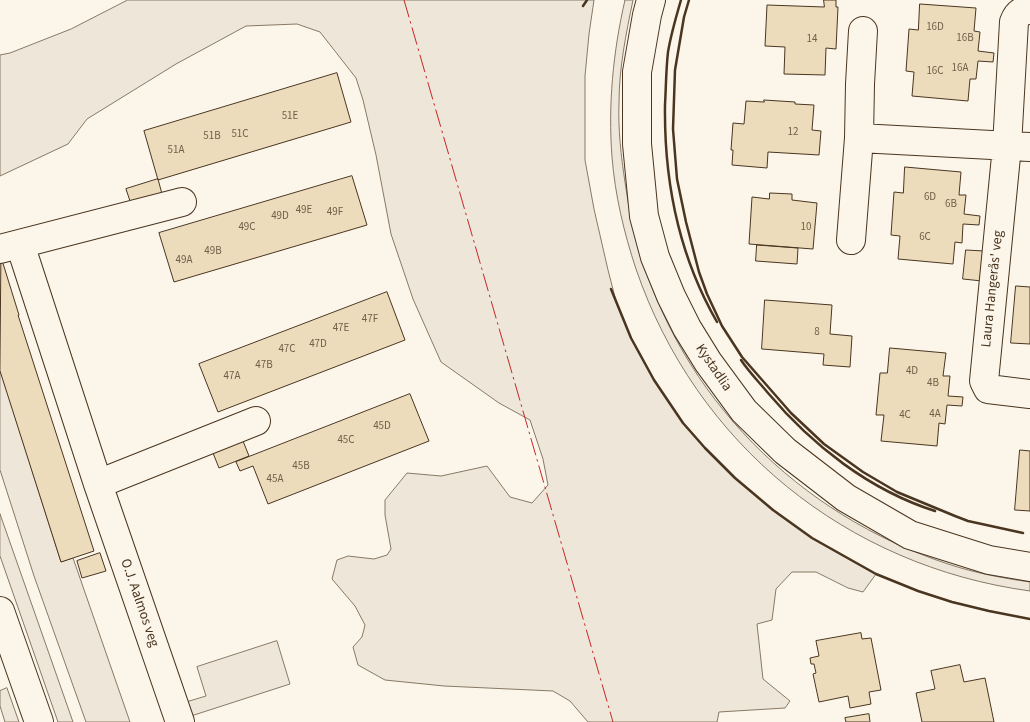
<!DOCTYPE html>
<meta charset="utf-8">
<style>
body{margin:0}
canvas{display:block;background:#fbf6e9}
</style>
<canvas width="1030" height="722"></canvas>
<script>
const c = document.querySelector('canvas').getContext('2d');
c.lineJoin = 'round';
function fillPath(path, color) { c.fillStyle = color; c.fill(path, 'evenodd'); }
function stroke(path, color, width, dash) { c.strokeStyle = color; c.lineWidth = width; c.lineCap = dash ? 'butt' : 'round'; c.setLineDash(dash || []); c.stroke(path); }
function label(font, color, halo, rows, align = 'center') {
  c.font = font + ' "Source Sans 3",sans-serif'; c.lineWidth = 4; c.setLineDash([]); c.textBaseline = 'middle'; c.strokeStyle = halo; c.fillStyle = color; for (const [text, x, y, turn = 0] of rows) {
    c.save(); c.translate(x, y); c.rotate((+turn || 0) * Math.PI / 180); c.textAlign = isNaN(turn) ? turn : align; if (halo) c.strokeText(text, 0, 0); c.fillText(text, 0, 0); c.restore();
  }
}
const green = new Path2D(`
 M128,0h466l-5,34 -4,42v84l9,49 14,61 8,31 15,37 23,42 29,43 22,25 30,30 38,32 39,28 64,36 -13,18 -15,-4 -32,-16h-24l-16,17 -4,31 -15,4 6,55 27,22 -5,7 -66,4 -2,10h-129l-18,-21 -17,-10 -109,-5 -59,-6 -27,-15 -5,-18 9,-10 3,-12 -10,-19 -23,-27 5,-19 11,-4 26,3 13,-4 4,-6 -6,-34v-15l22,-27 34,3 46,-10 23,31 22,6 16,-18 -5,-26 -13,-39 -31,-17 -58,-41 -28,-63 -22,-65 -15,-79 -13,-55 -7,-22 -36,-46 -23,-8 -51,2 -70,38 -89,55 -19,25 -68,32v-121l10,-2 61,-24z
 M625,0h8c-7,34 -14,68 -14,103 -1,26 2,53 6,79 3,21 7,43 13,63 42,152 161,270 310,319 27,9 54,14 82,18v9c-184,-25 -334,-147 -394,-322 -12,-36 -21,-74 -24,-112 -4,-52 1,-105 13,-157z
 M0,369l61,193 12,-4 57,164h-44l-52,-146 -34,-106z
 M0,514l73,208h-15l-58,-166z
 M277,641l13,43 -99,32 -5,-14 20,-6 -9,-29z
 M7,688l12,34h-14l-5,-16v-15z`);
fillPath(green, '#ede6d9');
stroke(green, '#887966', 1);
const building = new Path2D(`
 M824,0h12v7h2l-2,42 -10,-1 -1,27 -41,-1 1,-27 -20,-1 2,-41 57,2z
 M920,4l56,4 -2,23 6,1 -2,19 16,2 -1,9 -15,-1 -2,18h-6l-2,22 -56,-5 2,-24 -8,-1 3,-42 9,1z
 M337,73l14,49 -193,58 -14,-49z
 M764,100l31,2v2l19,1 -2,25 9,1 -2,24 -51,-3 -1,16 -35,-3 1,-15h-2l2,-27 11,1 2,-23 18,1z
 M905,167l56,5 -2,23h7l-2,19 16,2 -1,9 -16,-1 -1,19 -7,-1 -2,22 -55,-5 2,-23 -9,-1 3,-43 9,1z
 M352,176l15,49 -193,57 -15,-49z
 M158,179l4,15 -31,10 -5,-15z
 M770,193l22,1v6l25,3 -4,46 -64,-5 3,-47 17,2z
 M757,245l41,3 -1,16 -41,-3z
 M966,250l18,1 -2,30 -19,-2z
 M1,257l18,58h-1l76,236 -33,11 -61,-191z
 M1016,286l14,1v57l-19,-1z
 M387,292l18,48 -187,72 -19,-48z
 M765,300l67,5 -2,29 22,2 -2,31 -27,-2 1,-11 -62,-5z
 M890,348l56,5 -3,23h7l-2,20 15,1 -1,9 -15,-1 -2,19 -6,-1 -2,23 -56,-5 3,-26h-8l4,-42h7z
 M410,394l19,47 -161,63 -15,-38 -13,5 -4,-9z
 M243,441l6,15 -30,12 -6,-15z
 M1020,450l10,1v60l-15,-1z
 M100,553l6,18 -24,7 -5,-17z
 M861,633l1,6 9,-1 10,52 -12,2 2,12 -21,4 -2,-12 -29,6 -6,-28 3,-1 -2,-9h-3l-1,-6 9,-2 -3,-15z
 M960,665l4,17 21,-4 9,44h-72l-6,-29 19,-4 -4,-18z
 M869,714l1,8h-24l-1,-4z`);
fillPath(building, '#ecdcbc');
stroke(building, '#4a3520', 1);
const minor = new Path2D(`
 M651,0l-4,15 -10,57v72l7,72 11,41 16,39 16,32 21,34 36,49 41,40 61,47 64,37 79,25 41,7
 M1030,10c-9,0 -13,4 -16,12l-7,124 -23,235 4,8 42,5
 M859,138l171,9
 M851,240l8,-102 1,-54 3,-53
 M20,244l78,240 82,238
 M0,249l182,-47
 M98,484l158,-63
 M0,611l39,111`);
stroke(minor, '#4a3520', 30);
stroke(minor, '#fbf6e9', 28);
stroke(new Path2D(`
 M681,0c-5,17 -10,34 -13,52 -2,17 -2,36 -3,53 -1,76 14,151 52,217
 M689,0l-5,17 -9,53 -2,59 4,50 9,43 13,50 8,22 15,32 20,31 49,56 33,31 39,28 34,20 58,24 13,5 55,12
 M583,6l4,-6
 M611,289l20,49 23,42 29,43 22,25 30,30 38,32 39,28 64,36 42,17 34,11 37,9 41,8
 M741,360c8,12 18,22 27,33 44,52 101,97 167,118`), '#4a3520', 2.5);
stroke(new Path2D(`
 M404,0l209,722`), '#c62828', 1, [18, 4, 2.5, 4]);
label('11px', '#725f47', null, [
 ["16D",935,28],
 ["16B",965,39],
 ["14",812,40],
 ["16A",960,69],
 ["16C",935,72],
 ["51E",290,117],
 ["12",793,133],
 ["51C",240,135],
 ["51B",212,137],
 ["51A",176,151],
 ["6D",930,198],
 ["6B",951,205],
 ["49E",304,211],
 ["49F",335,213],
 ["49D",280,217],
 ["49C",247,228],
 ["10",806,228],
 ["6C",925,238],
 ["49B",213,252],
 ["49A",184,261],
 ["47F",370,320],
 ["47E",341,329],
 ["8",817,333],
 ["47D",318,345],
 ["47C",287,350],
 ["47B",264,366],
 ["4D",912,372],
 ["47A",232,377],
 ["4B",933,384],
 ["4A",935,415],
 ["4C",905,416],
 ["45D",382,427],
 ["45C",346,441],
 ["45B",301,467],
 ["45A",275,480]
]);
label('14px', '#4a3520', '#fbf6e9', [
 ["Laura Hangerås' veg",993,289,-84],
 ["Kystadlia",713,368,56],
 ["O.J. Aalmos veg",139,603,71]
]);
</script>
